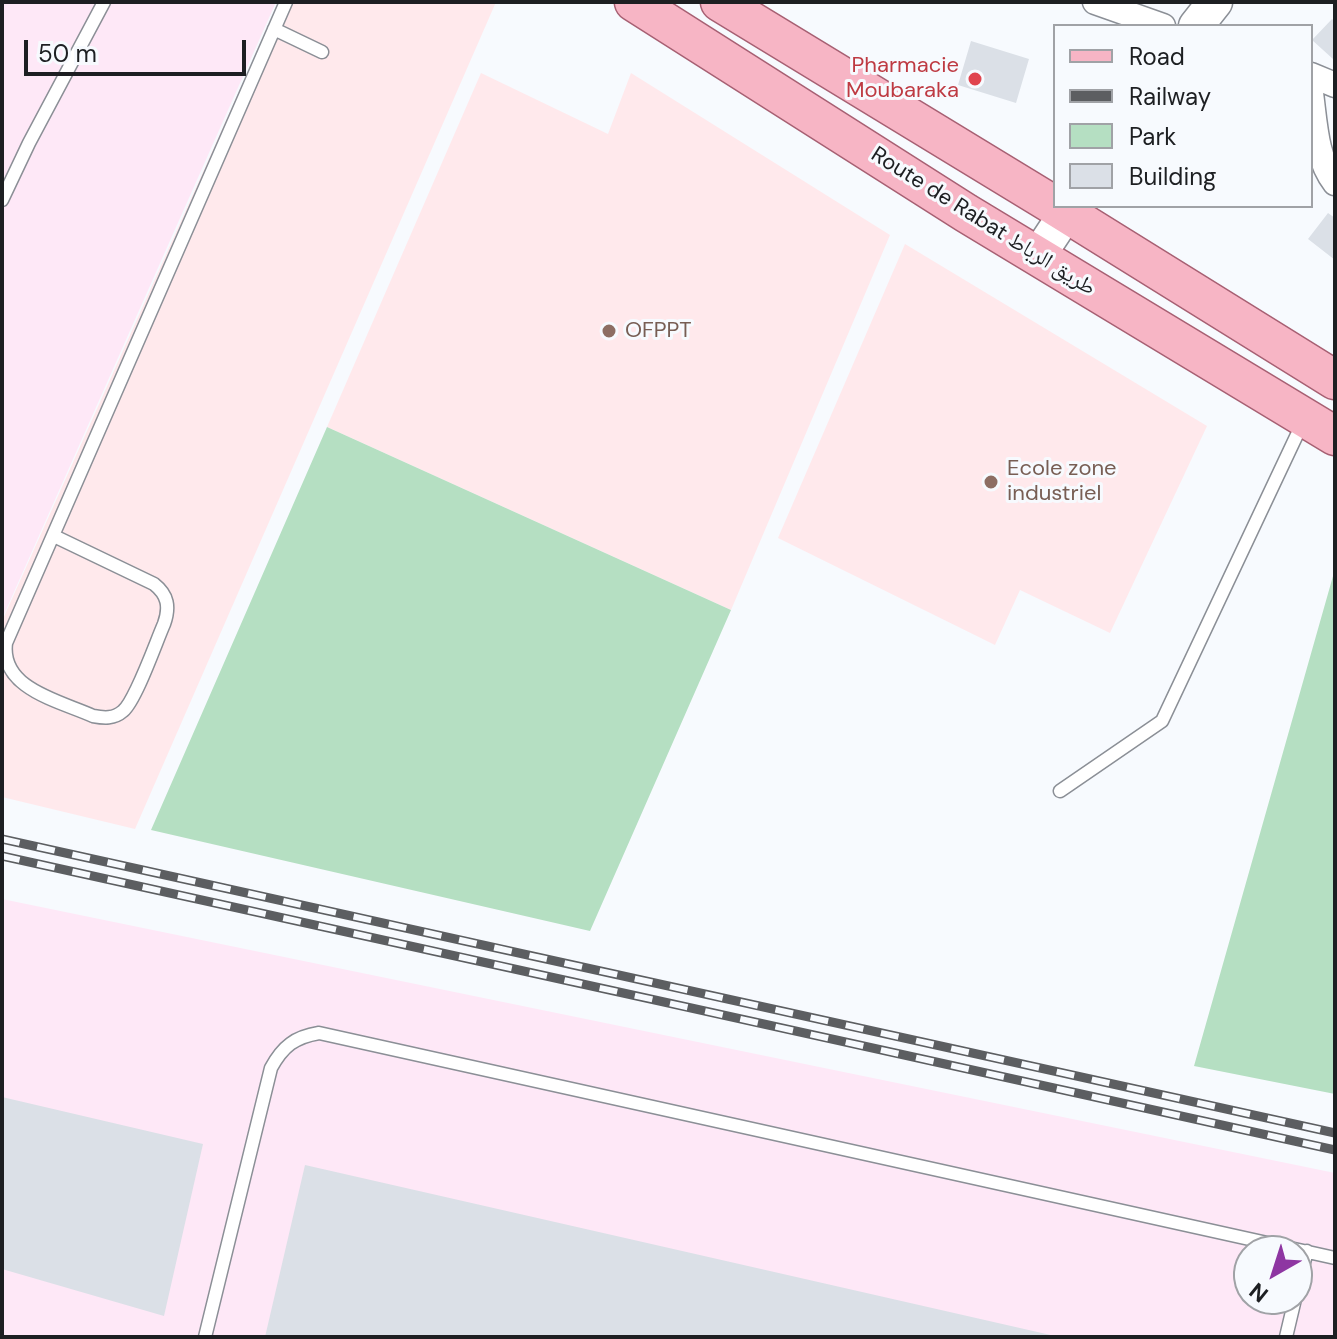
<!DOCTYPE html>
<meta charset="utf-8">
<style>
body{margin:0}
#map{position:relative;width:1337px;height:1339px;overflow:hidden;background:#f7fafe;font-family:"DM Sans",sans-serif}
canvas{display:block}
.frame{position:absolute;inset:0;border:4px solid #1d1f22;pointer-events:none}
.legend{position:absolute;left:1053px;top:24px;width:260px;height:184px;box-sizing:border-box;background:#f7fafe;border:2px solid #a0a2a6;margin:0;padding:10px 14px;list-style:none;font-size:24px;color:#1d1f22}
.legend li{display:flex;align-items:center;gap:16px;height:40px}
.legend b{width:40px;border:2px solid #a0a2a6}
.north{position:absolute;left:1233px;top:1235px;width:80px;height:80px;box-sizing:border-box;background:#f7fafe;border:2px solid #a0a2a6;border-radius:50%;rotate:219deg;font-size:22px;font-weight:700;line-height:32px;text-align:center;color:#1d1f22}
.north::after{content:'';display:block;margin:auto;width:28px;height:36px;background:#8e36a2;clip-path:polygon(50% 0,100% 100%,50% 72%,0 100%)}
.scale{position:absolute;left:24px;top:40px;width:222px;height:36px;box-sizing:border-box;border:4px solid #1d1f22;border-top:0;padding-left:10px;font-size:24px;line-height:28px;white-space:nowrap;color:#1d1f22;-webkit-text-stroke:6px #f7fafe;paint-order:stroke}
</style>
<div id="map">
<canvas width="1337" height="1339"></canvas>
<div class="frame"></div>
<ul class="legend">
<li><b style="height:10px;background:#f7b5c5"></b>Road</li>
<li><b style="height:10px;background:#5c5e61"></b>Railway</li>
<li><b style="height:22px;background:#b5dfc2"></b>Park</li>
<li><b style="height:22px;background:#dbe0e7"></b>Building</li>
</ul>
<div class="north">N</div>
<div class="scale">50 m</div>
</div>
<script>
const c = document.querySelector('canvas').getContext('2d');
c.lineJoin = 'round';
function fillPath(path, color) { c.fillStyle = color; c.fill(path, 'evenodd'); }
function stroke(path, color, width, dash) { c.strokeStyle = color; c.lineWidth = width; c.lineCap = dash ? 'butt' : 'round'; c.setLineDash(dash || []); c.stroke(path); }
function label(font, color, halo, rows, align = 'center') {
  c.font = font + ' "DM Sans","Noto Naskh Arabic",sans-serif'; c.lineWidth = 6; c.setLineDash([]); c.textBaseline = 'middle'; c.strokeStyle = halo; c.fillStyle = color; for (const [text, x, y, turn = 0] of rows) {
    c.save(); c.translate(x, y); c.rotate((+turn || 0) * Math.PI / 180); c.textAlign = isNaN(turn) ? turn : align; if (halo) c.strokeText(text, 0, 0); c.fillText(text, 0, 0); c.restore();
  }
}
fillPath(new Path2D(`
 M2,2h274l-274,617z
 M2,899l1333,274v164h-1333zM1249,1251h48v48h-48z`), '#fee8f7');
fillPath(new Path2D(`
 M279,2h217l-361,827 -133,-32v-176z
 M481,73l127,61 23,-61 259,162 -159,375 -404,-183z
 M905,244l302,182 -97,207 -90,-43 -25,55 -217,-107z`), '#ffe9ec');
fillPath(new Path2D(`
 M327,427l404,183 -141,321 -439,-101z
 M1335,569v525l-141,-28z`), '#b5dfc2');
fillPath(new Path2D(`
 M1332,19l3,3v34l-2,3 -21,-19z
 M971,41l58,18 -13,44 -58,-18z
 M1328,213l7,5v42l-27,-21z
 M2,1097l201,47 -39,172 -162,-47z
 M305,1165l750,171 -1,1h-789z`), '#dbe0e7');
const lane = new Path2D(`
 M274,29l48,23
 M2,200l27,-57 75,-141
 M54,536l100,48c14,11 16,23 10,40 -8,18 -28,76 -41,87 -9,8 -19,7 -30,5 -33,-15 -93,-27 -87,-73l280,-641
 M1060,791l102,-70 141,-299
 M1297,1290l10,-39
 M205,1337l66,-269c12,-22 24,-31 48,-35l1016,225
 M1286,1337l9,-38`);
const street = new Path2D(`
 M1095,2l68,24
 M1311,75l24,10
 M1311,93c4,30 5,66 24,90`);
const secondary = new Path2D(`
 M1196,26l19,-24
 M1038,256l33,-50`);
const primary = new Path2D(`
 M634,2l332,211 369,223
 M720,2l335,204
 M1055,206l280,174`);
stroke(lane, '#8b8f96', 15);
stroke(street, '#8b8f96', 27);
stroke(secondary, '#8b8f96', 37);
stroke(primary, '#a76073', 41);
stroke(lane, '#fff', 12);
stroke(street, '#fff', 24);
stroke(secondary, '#fff', 34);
stroke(primary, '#f7b5c5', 38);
const rail = new Path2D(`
 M2,839l1333,294
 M2,856l1333,294`);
stroke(rail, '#5c5e61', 9);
stroke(rail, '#f7fafe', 6, [18]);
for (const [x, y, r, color] of [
 [975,79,8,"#e0444e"],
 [609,331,8,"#8d6e63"],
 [991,482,8,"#8d6e63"]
]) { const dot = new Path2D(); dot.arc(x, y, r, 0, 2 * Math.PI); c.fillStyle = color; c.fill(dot); stroke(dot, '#f7fafe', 3); }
label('22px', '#be3a42', '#f7fafe', [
 ["Pharmacie",959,66],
 ["Moubaraka",959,91]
], 'right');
label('22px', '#1d1f22', '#f7fafe', [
 ["Route de Rabat طريق الرباط",983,222,32]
]);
label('22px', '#785e54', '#f7fafe', [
 ["OFPPT",625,331],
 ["Ecole zone",1007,469],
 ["industriel",1007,494]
], 'left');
</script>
